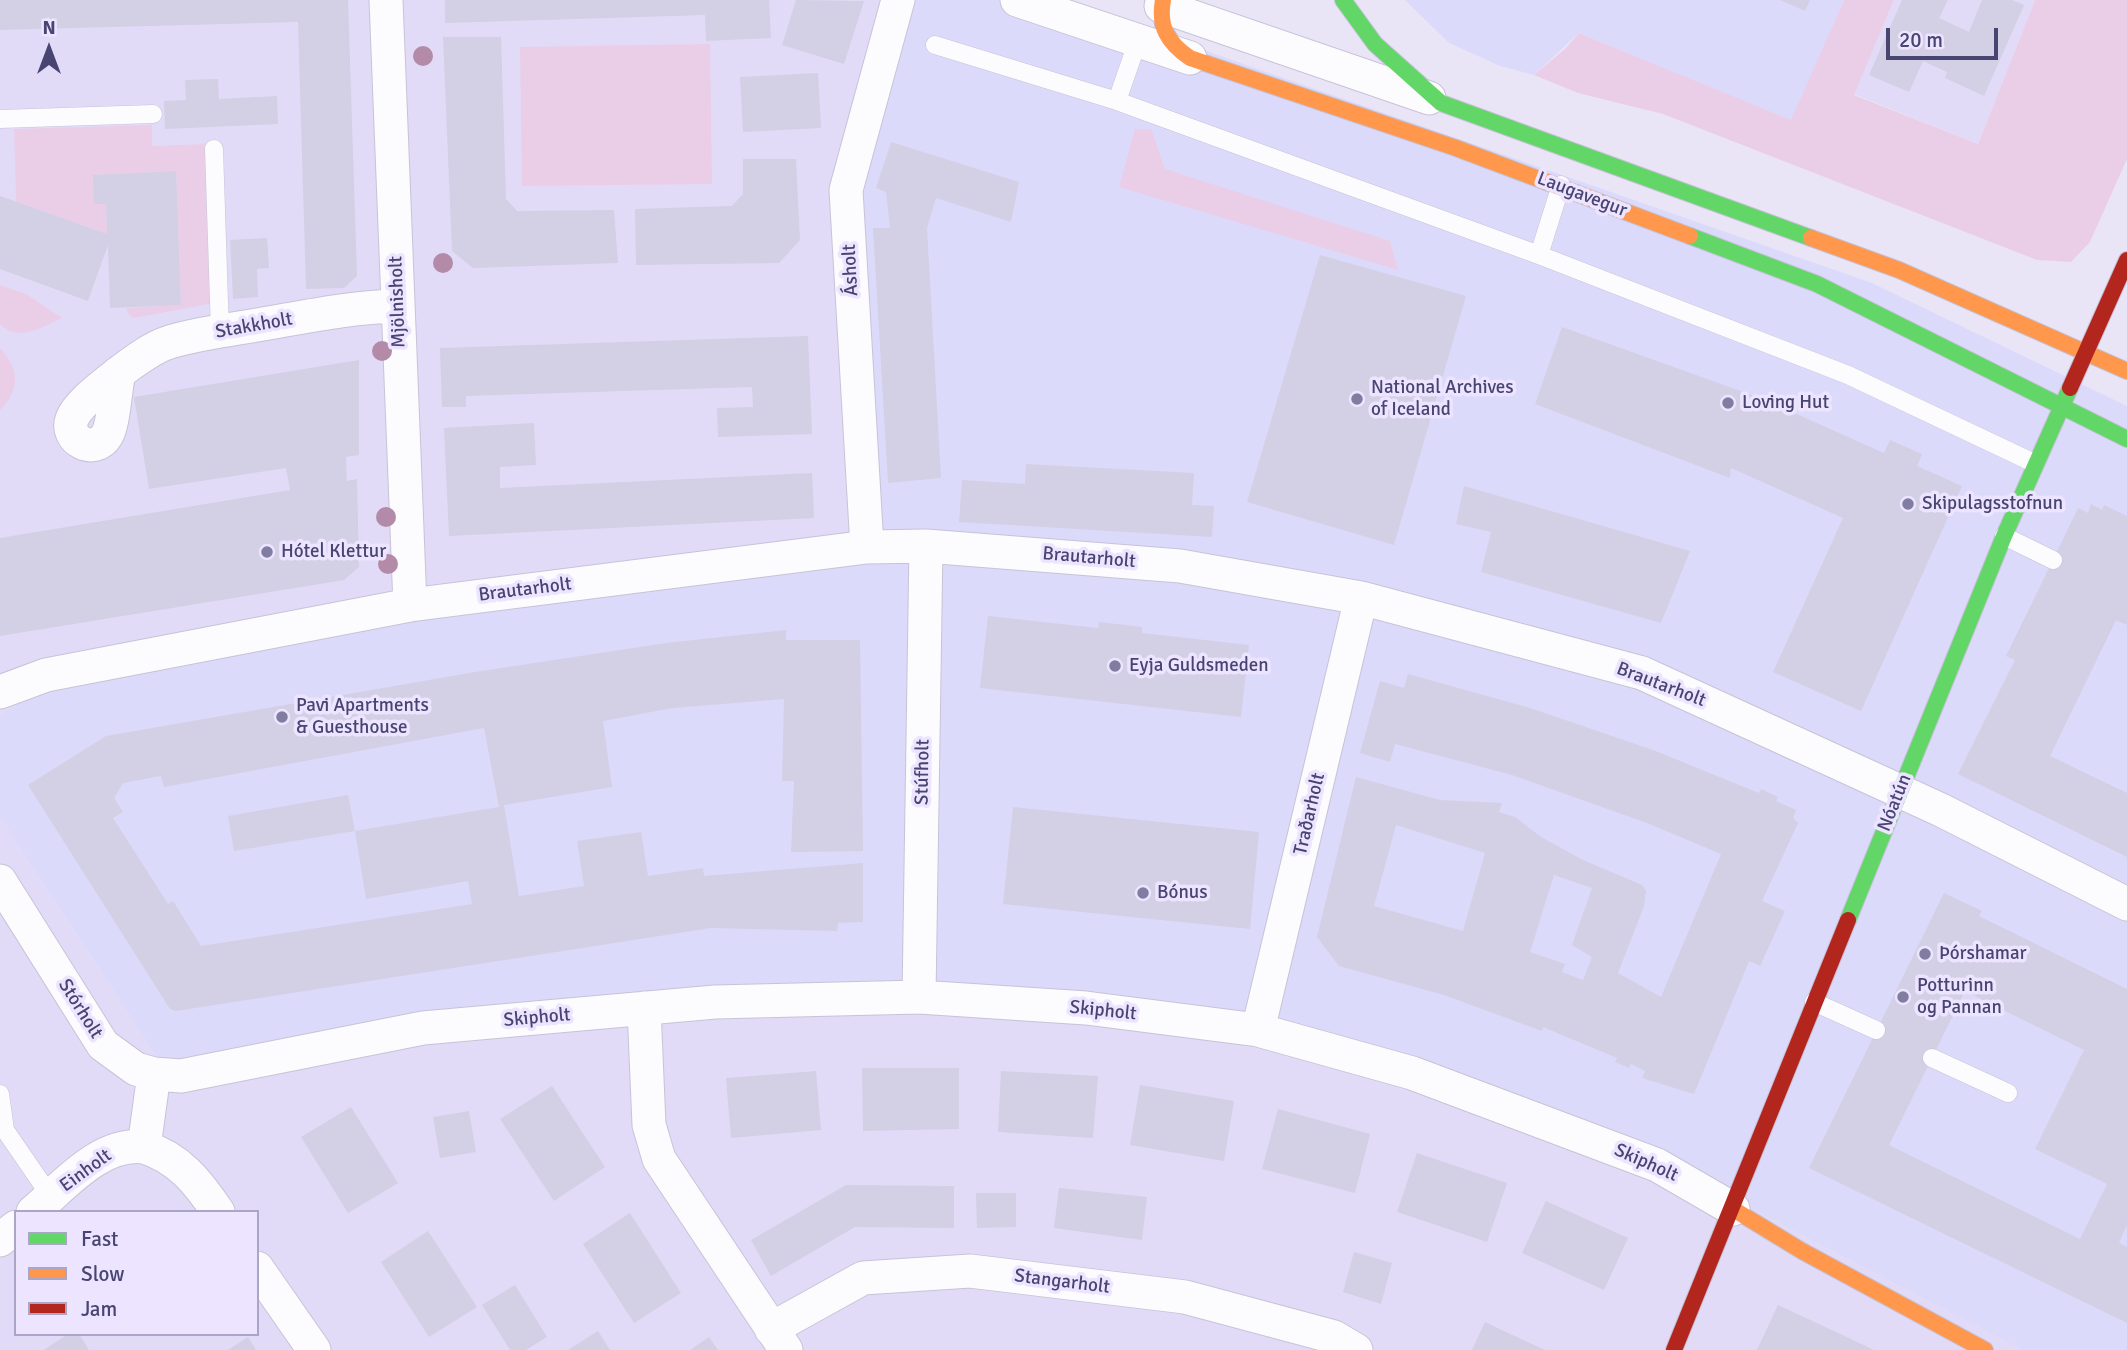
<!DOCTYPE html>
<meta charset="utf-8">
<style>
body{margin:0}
#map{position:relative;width:2127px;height:1350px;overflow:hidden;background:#eae5f6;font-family:Signika,sans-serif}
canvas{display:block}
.legend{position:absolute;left:14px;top:1210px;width:245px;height:126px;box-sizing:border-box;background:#ede5ff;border:2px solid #aba5c7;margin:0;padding:9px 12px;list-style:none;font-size:21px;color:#484573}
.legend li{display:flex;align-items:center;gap:14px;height:35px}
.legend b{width:35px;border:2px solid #aba5c7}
.north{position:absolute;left:14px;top:14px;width:70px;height:70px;-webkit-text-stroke:5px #ede5ff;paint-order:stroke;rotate:0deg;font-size:19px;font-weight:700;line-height:28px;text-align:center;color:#484573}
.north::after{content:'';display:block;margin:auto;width:24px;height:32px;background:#484573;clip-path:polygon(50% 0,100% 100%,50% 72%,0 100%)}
.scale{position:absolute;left:1886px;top:28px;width:112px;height:32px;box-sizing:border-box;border:4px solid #484573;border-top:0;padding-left:9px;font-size:21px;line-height:24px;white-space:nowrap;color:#484573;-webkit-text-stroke:5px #ede5ff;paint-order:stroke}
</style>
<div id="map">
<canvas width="2127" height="1350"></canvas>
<ul class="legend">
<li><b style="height:9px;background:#63d668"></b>Fast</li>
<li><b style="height:9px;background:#ff974d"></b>Slow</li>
<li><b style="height:9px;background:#b3261e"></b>Jam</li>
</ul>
<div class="north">N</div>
<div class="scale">20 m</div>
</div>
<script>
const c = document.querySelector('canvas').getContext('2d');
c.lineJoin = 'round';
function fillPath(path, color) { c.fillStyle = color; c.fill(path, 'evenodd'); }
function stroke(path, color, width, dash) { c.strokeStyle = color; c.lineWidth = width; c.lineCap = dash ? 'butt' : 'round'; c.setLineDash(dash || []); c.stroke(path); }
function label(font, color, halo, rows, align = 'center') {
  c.font = font + ' Signika,sans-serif'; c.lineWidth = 7; c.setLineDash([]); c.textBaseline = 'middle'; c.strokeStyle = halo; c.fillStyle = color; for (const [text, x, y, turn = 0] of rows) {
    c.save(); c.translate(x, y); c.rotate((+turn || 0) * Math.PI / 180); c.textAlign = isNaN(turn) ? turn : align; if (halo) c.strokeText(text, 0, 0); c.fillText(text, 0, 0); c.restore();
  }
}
fillPath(new Path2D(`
 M0,0h901l-32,550 -828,141 -41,23z
 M1894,0h141l-57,144 -124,-50z
 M0,817l166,255 534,-78 554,31 392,129 376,196h-2022zM16,1212h241v122h-241z`), '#e2dbf8');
fillPath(new Path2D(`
 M901,0h157l42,14 772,269 255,123v944h-105l-376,-196 -238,-88 -484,-74 -758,80 -166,-255v-103l41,-23 376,-82 452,-59 -20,-361z
 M1405,0h439l-52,121 -213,-88 -45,42 -34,-9 -51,-23z`), '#dcdafa');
fillPath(new Path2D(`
 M1844,0h50l-40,95 124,49 57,-144h92v159l-37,83 -19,20 -34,-2 -374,-146 -85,-21 -44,-18 32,-27 13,-15 212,87z
 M710,44l2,140 -190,2 -2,-139z
 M152,125v21l55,-2 7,159 -80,15 -5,-3 -3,-7 55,-3 -5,-134 -82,4v29h12l1,30 -91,-32 -2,-73z
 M1135,129h16l14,40 225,72 8,29 -279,-83z
 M0,285l26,9 36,24c-20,9 -44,25 -62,6z
 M0,348c19,20 21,42 0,62z`), '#eacee8');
fillPath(new Path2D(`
 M0,0h348l9,276 -13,12 -38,1 -8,-267 -298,8z
 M445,0h324l2,38 -65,3 -1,-26 -260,8z
 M796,0l68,1 -20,63 -62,-19z
 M1780,0h30l-5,11z
 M1902,0h46l-9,18 30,14 13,-32h30l12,5 -40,91 -39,-18 2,-6 -24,-11 -14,31 -40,-17z
 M443,37h58l5,162 11,12 97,-1 4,53 -145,5 -21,-17z
 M818,73l3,55 -78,4 -3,-55z
 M218,79l1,20 58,-3 1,28 -113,5 -1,-28 22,-1 -1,-20z
 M891,142l128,40 -8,40 -75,-24 -9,30 14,250 -53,5 -15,-255h17l-4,-36 -10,-4z
 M743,159h53l4,81 -21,23 -143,2 -1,-56 97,-3 11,-12z
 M176,171l5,134 -71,3 -2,-63 -20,56 -88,-32v-73l107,38 -1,-30h-12l-1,-29z
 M267,238l2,30 -12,1 1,28 -25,2 -3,-59z
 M1320,255l146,41 -72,249 -147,-43z
 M1562,327l201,72 121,54 6,-13 32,14 -5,12 45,20 -101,225 -88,-39 70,-154 -112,-50 -1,10 -195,-74z
 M808,336l4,98 -94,3 -1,-29 36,-1 -1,-20 -286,9v11h-24l-2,-59z
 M359,360v95l-13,2 1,24 10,-2 2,88 -15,13 -344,56v-98l290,-48 -4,-22 -137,21 -15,-92z
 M534,423l2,42 -36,2v21l312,-15 2,45 -365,18 -5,-108z
 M1026,464l168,9 -2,32 22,1 -2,31 -253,-15 3,-42 63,4z
 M1464,486l226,65 -29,72 -180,-51 10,-40 -35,-8z
 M2091,504l11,6 2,-5 23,11v109l-11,-5 -66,136 77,37v64l-169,-83 57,-114 -9,-4 47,-96 25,-52 10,5z
 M988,616l110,12 1,-6 43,5v6l107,12 -8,72 -261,-29z
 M786,630v10h74l3,211 -72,1 3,-71h-12l2,-82 -111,9 -70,13 9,66 -108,18 15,91 65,-10 -7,-45 64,-9 7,44 55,-8 1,8 159,-13v59l-25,1 -1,8 -126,-3 -535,83 -6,-2 -142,-224 78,-49 369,-64 191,-29zM484,728l15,79 -144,24 11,68 102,-18 4,23 -271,42 -28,-45 -5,3 -55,-86 10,-6 -9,-14 9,-15 38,-7 3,11z
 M1408,674l122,34 123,42 106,43 2,-4 17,8 -2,4 20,9 -3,8 5,5 -36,78 23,10 -25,55 -11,-5 -55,133 -52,-16 3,-7 -14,-7 -2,4 -14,-6 2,-4 -74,-31 -1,4 -98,-36 -105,-29 -22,-29 39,-160 84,23 62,3 -3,9 16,5 26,20 42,23 59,25 4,6 -2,15 -26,67 43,24 60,-143 -74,-31 -135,-48 -117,-31 -5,18 -30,-9 20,-72 24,7zM1396,825l89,28 -22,78 -89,-25zM1554,875l38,13 -20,57 20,12 -9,23 -21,-8 3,-8 -35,-12z
 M348,795l7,36 -121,20 -6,-35z
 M1013,807l246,25 -9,97 -247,-25z
 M1944,893l38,18 -3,5 148,73v236l-8,18 8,4v76l-318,-155zM1965,991l119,59 -49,99 72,35 -27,55 -191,-94z
 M862,1068h97v61l-96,2z
 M816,1071l5,59 -90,8 -5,-60z
 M1001,1071l97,5 -5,62 -95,-6z
 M1140,1085l94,16 -10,60 -94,-16z
 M552,1086l53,81 -51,34 -54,-82z
 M351,1107l47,76 -50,30 -47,-76z
 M1278,1109l92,25 -15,59 -93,-24z
 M469,1111l7,41 -36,6 -7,-41z
 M1417,1153l90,30 -20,59 -90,-30z
 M846,1185l108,1v42l-99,-1 -84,49 -20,-36z
 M1059,1188l88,9 -5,43 -88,-12z
 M976,1193h40v34l-39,1z
 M1546,1201l82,37 -24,52 -82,-37z
 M630,1213l51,80 -47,30 -51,-79z
 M428,1231l49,76 -48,30 -48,-75z
 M1354,1252l38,11 -11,41 -38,-12z
 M515,1285l32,52 -21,13h-16l-28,-45z
 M1778,1305l58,27 38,18h-117z
 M1485,1322l21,10 39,18h-73z
 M598,1331l12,19h-42z
 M68,1334h11l10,16h-45z
 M248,1337l8,13h-28z
 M709,1337l9,13h-28z`), '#d3cfe4');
const lane = new Path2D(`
 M935,45l182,56 422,154 309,120 186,88
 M1117,101l21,-61
 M0,119l153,-5
 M214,149l6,183
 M1539,255l22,-70
 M2004,536l49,24
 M1814,1002l62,28
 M1932,1058l76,35
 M0,1094l5,36 46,67`);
const street = new Path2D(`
 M386,0l24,605
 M1017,0l173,58
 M1161,6l268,92
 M119,373c-4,16 -5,50 -12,62 -12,21 -43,5 -35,-16 6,-16 32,-34 45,-45 14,-10 34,-26 50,-31 26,-9 56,-12 84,-17 49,-8 97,-19 147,-20
 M867,547l-21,-357 52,-190
 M0,692l46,-17 364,-70 457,-58 59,-1 254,20 181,32 281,75 299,137 186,94
 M0,881l103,164 33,24 18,5 27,2 242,-48 292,-26 204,-5 167,11 172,22 154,43 245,92 76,44
 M919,997l7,-451
 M644,1008l5,117 10,34 127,191
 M1258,1030l103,-432
 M154,1074l-10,73c35,11 54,35 74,65
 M33,1212c32,-27 67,-70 111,-65
 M0,1240l16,-13
 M257,1268l57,82
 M771,1329l92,-51 107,-7 215,26 149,40 22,13`);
const fast = new Path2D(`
 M1343,0l32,44 66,59 370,135
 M1690,236l127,48 310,155
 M1848,920l156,-384 66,-148`);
const slow = new Path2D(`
 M1163,0c-5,27 5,43 27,58l266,90 234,88
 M1811,238l88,32 228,101
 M1733,1209l69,42 183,99`);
const jam = new Path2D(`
 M2070,388l57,-128
 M1674,1350l174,-430`);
stroke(lane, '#c7c3d7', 19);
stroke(street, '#c7c3d7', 35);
stroke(fast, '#c5c1d6', 18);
stroke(slow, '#c5c1d6', 18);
stroke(jam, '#c5c1d6', 18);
stroke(lane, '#fcfbfe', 18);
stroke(street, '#fcfbfe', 33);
stroke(fast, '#63d668', 16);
stroke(slow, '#ff974d', 16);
stroke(jam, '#b3261e', 16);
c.fillStyle = '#b38ba9';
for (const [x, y] of [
 [423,56],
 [443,263],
 [382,351],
 [386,517],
 [388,564]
]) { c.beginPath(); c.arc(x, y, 10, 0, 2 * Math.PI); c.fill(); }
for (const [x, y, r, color] of [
 [1357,399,7,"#817da1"],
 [1728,403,7,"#817da1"],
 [1908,504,7,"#817da1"],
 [267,552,7,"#817da1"],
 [1115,666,7,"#817da1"],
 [282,717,7,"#817da1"],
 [1143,893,7,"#817da1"],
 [1925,954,7,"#817da1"],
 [1903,997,7,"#817da1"]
]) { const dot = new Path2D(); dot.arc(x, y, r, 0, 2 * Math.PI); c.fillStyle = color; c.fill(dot); stroke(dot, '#ede5ff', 2.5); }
label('19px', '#484573', '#ede5ff', [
 ["Laugavegur",1582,195,21],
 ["Ásholt",851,270,-93],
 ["Mjölnisholt",398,302,-92],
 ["Stakkholt",254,326,-10],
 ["Brautarholt",1089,558,5],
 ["Brautarholt",525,590,-7],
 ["Brautarholt",1661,685,21],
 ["Stúfholt",923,772,-89],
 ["Nóatún",1895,803,-68],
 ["Traðarholt",1310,814,-77],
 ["Stórholt",80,1009,58],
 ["Skipholt",1103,1011,6],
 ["Skipholt",537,1018,-5],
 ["Skipholt",1646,1163,24],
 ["Einholt",86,1171,-36],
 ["Stangarholt",1062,1282,7]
]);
label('19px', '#484573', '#ede5ff', [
 ["National Archives",1371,388],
 ["of Iceland",1371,410],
 ["Loving Hut",1742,403],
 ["Skipulagsstofnun",1922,504],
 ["Hótel Klettur",281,552],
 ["Eyja Guldsmeden",1129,666],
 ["Pavi Apartments",296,706],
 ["& Guesthouse",296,728],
 ["Bónus",1157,893],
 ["Þórshamar",1939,954],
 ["Potturinn",1917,986],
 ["og Pannan",1917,1008]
], 'left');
</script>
